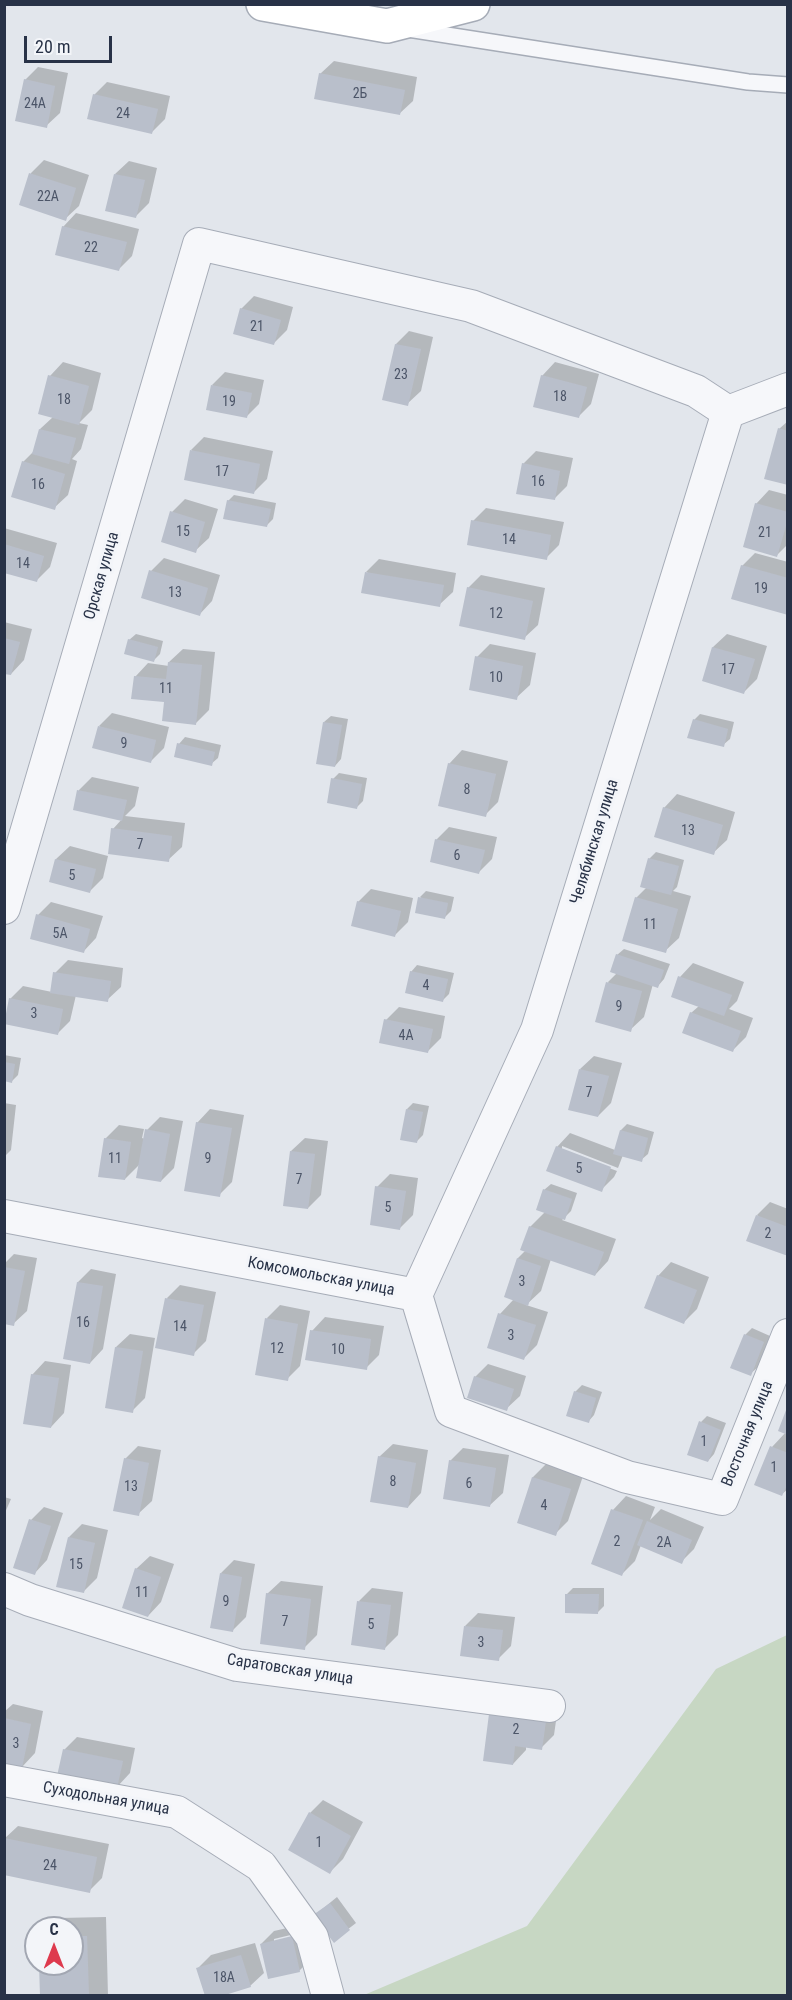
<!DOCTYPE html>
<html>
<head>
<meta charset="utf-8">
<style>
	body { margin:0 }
	#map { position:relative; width:792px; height:2000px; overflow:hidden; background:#e2e6ec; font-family:"Roboto Condensed",sans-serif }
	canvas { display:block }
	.frame { position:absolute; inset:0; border:6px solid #283247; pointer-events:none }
	.north { position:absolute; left:24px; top:1916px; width:60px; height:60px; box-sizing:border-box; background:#f3f5f9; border:2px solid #a2a7b2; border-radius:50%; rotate:0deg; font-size:16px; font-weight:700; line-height:24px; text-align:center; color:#283247 }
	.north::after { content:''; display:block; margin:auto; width:21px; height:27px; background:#de3a4e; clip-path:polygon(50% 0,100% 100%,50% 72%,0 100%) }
	.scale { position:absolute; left:24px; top:36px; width:88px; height:27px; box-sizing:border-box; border:3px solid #283247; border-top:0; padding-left:8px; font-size:18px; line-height:21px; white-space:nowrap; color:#283247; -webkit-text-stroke:4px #f3f5f9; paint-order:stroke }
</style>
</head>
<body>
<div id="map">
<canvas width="792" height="2000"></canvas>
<div class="frame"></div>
<div class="north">С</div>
<div class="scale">20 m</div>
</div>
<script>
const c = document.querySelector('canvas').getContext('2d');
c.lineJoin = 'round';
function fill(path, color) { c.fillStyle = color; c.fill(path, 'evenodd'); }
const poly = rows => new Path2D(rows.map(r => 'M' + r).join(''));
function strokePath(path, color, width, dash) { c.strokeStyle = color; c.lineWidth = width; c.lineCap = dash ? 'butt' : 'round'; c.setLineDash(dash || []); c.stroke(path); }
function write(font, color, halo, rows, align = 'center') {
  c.font = font + ' "Roboto Condensed",sans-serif'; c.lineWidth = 6; c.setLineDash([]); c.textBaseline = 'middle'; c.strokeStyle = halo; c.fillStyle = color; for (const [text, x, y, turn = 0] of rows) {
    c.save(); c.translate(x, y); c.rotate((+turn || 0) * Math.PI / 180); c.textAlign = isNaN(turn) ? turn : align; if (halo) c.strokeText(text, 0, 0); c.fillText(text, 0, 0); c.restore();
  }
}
const green = poly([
	[787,1635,787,1995,364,1995,527,1926,716,1669]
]);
const shadow = poly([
	[334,61,417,77,413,101,399,114,320,74],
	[38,67,68,73,60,113,46,126,25,80],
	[107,82,170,96,165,119,152,132,94,95],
	[44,160,89,175,79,206,65,219,21,204,31,173],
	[129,161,157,168,149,203,136,216,115,174],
	[76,213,139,229,132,256,119,269,63,227],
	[254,296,293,307,287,330,274,343,241,309],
	[409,331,433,337,421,391,407,404,396,344],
	[63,362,101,373,92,410,79,423,88,425,81,449,72,459,77,461,68,495,54,508,23,462,34,451,40,429,53,417,50,376],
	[555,362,599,374,591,404,578,417,542,376],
	[225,372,264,380,259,404,246,417,212,385],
	[788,421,788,484,779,429],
	[204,437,273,451,267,479,254,492,191,450],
	[536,451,573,458,567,486,554,499,523,464],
	[769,490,788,495,788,544,777,555,756,504],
	[234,495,276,503,273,519,266,526,228,501],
	[185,499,218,509,209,538,195,551,172,512],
	[486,508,564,522,559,545,546,558,473,521],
	[4,528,57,543,50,567,37,580,4,571],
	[755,553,788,562,788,614,742,566],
	[164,558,220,575,212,601,199,615,151,571],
	[379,559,456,573,453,592,439,605,366,572],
	[481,575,545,588,538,625,524,638,468,588],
	[4,622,32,629,24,660,11,674,4,672],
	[136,634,163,641,160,654,154,660,129,640],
	[727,634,767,646,757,679,744,692,704,680,713,647],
	[490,644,536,653,530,685,516,698,477,657],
	[183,649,215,652,209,710,196,723,135,677,148,663,169,666,169,662],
	[112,713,169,727,164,748,150,762,99,726],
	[700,714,734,722,730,739,723,745,694,720],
	[331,716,348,719,341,759,335,766,324,722],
	[185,737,221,745,218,758,211,764,179,744],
	[462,750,508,761,498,802,485,815,449,764],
	[339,773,367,778,363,801,357,807,333,779],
	[92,777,139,787,135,806,125,816,185,823,182,847,168,860,113,829,122,819,74,809,79,790],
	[677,794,735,812,727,840,713,853,664,808],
	[449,827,497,837,492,859,479,872,436,840],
	[70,846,108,856,103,878,89,892,51,881,56,859],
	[656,852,684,860,677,887,673,891,691,896,679,938,665,951,636,898,647,887,649,859],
	[371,889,413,898,408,922,395,935,358,902],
	[426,891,454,897,451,911,445,917,420,897],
	[51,902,103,916,96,938,83,952,38,915],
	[624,949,670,964,664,979,658,986,653,984,644,1017,630,1030,608,982,617,973,617,955],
	[68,960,123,968,121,987,107,1000,76,995,70,1021,57,1034,10,999,23,986,52,992,55,973],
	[693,963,744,982,737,1001,729,1009,753,1018,746,1037,733,1050,691,1013,699,1006,680,977],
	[417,965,454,973,449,994,443,1000,411,972],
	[399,1007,445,1016,441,1038,428,1051,386,1020],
	[4,1055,21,1058,18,1075,12,1081,4,1080],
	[594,1056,622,1063,611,1103,598,1116,580,1069],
	[4,1103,16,1105,11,1150,4,1157],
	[413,1103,429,1106,423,1135,417,1141,407,1109],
	[210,1109,244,1115,232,1182,219,1195,197,1123],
	[160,1117,183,1121,174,1168,161,1181,141,1163,125,1179,105,1139,119,1125,144,1129,142,1138,145,1139,147,1130],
	[627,1124,654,1132,648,1154,641,1160,623,1155,618,1168,562,1146,562,1150,617,1171,614,1177,601,1190,557,1147,570,1133,615,1150,621,1130],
	[305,1138,328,1141,321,1195,308,1208,291,1151],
	[390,1174,418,1178,413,1215,400,1228,377,1187],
	[551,1184,577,1193,571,1211,562,1220,616,1239,608,1261,595,1275,551,1259,541,1291,526,1305,548,1312,537,1345,524,1358,500,1314,514,1299,518,1258,526,1250,530,1227,546,1211,544,1190],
	[770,1202,788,1209,788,1255,757,1215],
	[14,1254,37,1258,27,1311,13,1324,4,1322,4,1264],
	[671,1262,709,1277,697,1309,684,1322,658,1276],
	[91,1269,116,1274,103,1349,90,1363,78,1282],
	[180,1285,216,1292,206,1341,193,1354,167,1298],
	[280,1305,310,1311,300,1366,287,1379,267,1318],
	[325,1317,384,1326,379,1355,366,1368,312,1331],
	[752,1328,770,1336,757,1368,750,1374,745,1335],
	[130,1334,155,1338,145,1398,132,1411,116,1347],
	[45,1361,71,1365,64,1413,51,1427,32,1375],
	[488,1364,526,1376,520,1396,506,1409,475,1377],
	[582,1385,602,1392,594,1415,588,1422,575,1392],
	[788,1408,788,1489,782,1494,756,1484,772,1447,786,1432],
	[707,1416,726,1423,714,1454,708,1461,701,1422],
	[393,1444,428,1450,421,1493,408,1507,379,1457],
	[138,1446,161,1450,152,1501,138,1514,125,1459],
	[463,1448,509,1455,503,1493,489,1506,450,1461],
	[546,1464,583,1476,568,1521,555,1534,518,1522,533,1477],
	[626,1496,655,1507,650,1520,661,1509,704,1527,694,1549,681,1562,641,1545,635,1561,622,1574,613,1510],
	[4,1497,11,1499,4,1515],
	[44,1507,63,1513,47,1560,34,1574,31,1520],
	[82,1524,108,1530,97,1578,83,1592,69,1537],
	[150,1556,174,1564,161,1602,148,1616,136,1569],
	[234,1560,255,1564,246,1617,233,1630,221,1573],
	[281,1581,323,1586,317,1635,304,1648,267,1594],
	[372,1588,403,1592,398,1635,385,1648,359,1601],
	[573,1588,604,1588,604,1606,597,1613,567,1594],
	[478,1613,515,1617,511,1646,498,1659,465,1626],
	[559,1700,554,1735,541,1748,526,1746,526,1750,513,1764,484,1760],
	[13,1704,43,1711,35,1753,22,1767,4,1763,4,1712],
	[77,1737,135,1748,130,1773,117,1787,64,1750],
	[323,1800,363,1822,343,1859,330,1872,310,1813],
	[18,1826,109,1844,102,1878,89,1891,4,1839],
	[337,1897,356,1923,334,1940,315,1915],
	[106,1917,108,1996,41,1996,40,1964,72,1964,72,1928,49,1928,59,1918],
	[305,1924,313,1957,299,1971,261,1944,274,1931],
	[299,1933,299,1936,274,1942,274,1939],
	[255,1943,264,1973,250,1986,198,1968,211,1955]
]);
const building = poly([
	[319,73,405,90,400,115,314,99],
	[24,79,55,86,47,128,15,121],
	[93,94,158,109,152,134,87,119],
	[29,173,76,188,66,221,19,205],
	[114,174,145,180,136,218,105,211],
	[62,226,127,242,119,271,55,255],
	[240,308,281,320,274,345,233,334],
	[395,344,421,349,408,406,382,400],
	[48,375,89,386,79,425,38,414],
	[541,375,587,387,579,418,533,407],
	[211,385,252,393,247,418,206,410],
	[778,428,788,431,788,485,764,479],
	[39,429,76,438,69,464,32,454],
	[190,450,260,464,254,494,184,480],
	[22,461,65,474,55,510,11,497],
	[522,463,560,471,555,500,516,494],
	[227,500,271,509,267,527,223,519],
	[755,503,788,512,788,519,777,557,743,547],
	[170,511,205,522,196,553,161,542],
	[471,520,551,535,547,560,467,545],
	[4,544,44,556,37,582,4,573],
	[741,565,788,578,788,615,731,599],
	[149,570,208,588,200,616,141,598],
	[365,572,444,585,440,607,361,593],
	[467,587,533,601,525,640,459,626],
	[4,638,20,642,11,675,4,674],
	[128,639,158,647,154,662,124,654],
	[712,647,755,659,744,694,702,681],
	[475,656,523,666,517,700,469,690],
	[168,662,202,665,196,725,162,721,164,702,131,699,134,676,166,679],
	[693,719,728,729,724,747,687,738],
	[323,722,342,725,335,767,316,764],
	[98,726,156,740,151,763,92,748],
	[177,743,215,752,212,766,174,757],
	[448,763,496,774,486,817,438,806],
	[331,778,362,784,357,809,327,803],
	[77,790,127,800,122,821,73,810],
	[663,807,723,825,714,855,654,837],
	[111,828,172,836,169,862,108,854],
	[435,839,485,850,479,874,430,862],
	[648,858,679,866,671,895,640,887],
	[55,859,96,869,90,893,49,882],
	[418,897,448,903,445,919,415,913],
	[635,897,678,909,666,953,622,941],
	[357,901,401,911,395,937,351,926],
	[36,914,90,929,84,953,30,939],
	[616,954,664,970,658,988,610,972],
	[410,971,448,979,443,1002,405,993],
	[53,972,111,981,108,1002,50,993],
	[678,976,732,995,724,1016,671,997],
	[606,982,642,991,631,1032,595,1022],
	[9,998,63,1009,58,1035,4,1024],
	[690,1012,741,1031,733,1052,682,1033],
	[384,1019,433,1029,428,1053,379,1043],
	[4,1062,15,1064,12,1083,4,1081],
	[579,1069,609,1076,598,1117,568,1110],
	[406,1109,423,1112,417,1143,400,1140],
	[196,1122,232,1128,220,1197,184,1191],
	[145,1129,170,1134,161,1182,136,1178],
	[620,1130,648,1138,642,1162,613,1154],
	[104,1138,131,1142,125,1180,98,1177],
	[556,1146,611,1167,602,1192,546,1171],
	[290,1151,315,1154,308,1209,283,1206],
	[375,1186,406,1191,400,1230,370,1225],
	[543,1189,572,1199,565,1220,536,1210],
	[756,1215,788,1227,788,1256,746,1241],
	[529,1226,604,1252,595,1276,520,1250],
	[517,1258,541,1266,528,1306,504,1297],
	[4,1267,25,1271,14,1326,4,1324],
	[657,1275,697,1290,684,1324,644,1308],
	[77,1282,103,1286,90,1364,63,1359],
	[165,1298,204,1305,194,1356,155,1348],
	[498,1313,536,1325,524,1360,487,1348],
	[265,1318,298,1324,288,1381,255,1375],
	[310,1330,371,1339,367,1370,305,1360],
	[744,1334,764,1342,751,1376,730,1368],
	[115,1347,143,1351,133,1413,105,1408],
	[31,1374,59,1378,51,1428,23,1424],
	[474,1376,514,1389,507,1411,467,1398],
	[574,1391,596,1398,589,1423,566,1416],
	[788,1405,788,1435,778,1431],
	[699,1421,721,1430,708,1462,687,1455],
	[770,1446,788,1453,788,1483,782,1496,754,1485],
	[378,1456,416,1463,408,1508,370,1502],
	[124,1458,149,1463,139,1516,113,1511],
	[449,1460,496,1468,490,1507,443,1499],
	[532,1477,571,1489,556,1536,517,1523],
	[611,1509,643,1520,622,1576,591,1564],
	[29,1519,51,1526,35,1575,13,1568],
	[647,1521,692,1540,682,1564,637,1545],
	[68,1537,95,1543,84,1593,56,1587],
	[135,1568,161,1577,148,1617,122,1608],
	[220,1573,242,1577,233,1632,210,1628],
	[266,1593,311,1599,305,1650,260,1644],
	[565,1594,599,1594,598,1614,565,1613],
	[357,1601,391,1605,385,1650,351,1645],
	[464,1626,503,1630,499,1661,460,1656],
	[490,1706,547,1713,542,1750,515,1746,513,1765,483,1761],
	[4,1718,31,1724,22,1768,4,1765],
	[63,1749,123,1761,117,1788,57,1776],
	[309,1812,351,1836,330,1874,288,1850],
	[4,1838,97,1857,90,1893,4,1875],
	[330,1903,350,1930,334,1943,313,1915],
	[72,1936,87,1936,89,1996,40,1996,39,1964,72,1964],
	[292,1936,300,1972,268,1979,260,1944],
	[241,1955,251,1987,222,1996,205,1996,196,1968]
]);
const lane = poly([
	[408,29,748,82,788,85]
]);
const street = poly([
	[728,412,788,389],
	[4,908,199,244,471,306,696,391,728,412,537,1030,416,1295],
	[4,1216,416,1295,451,1411,627,1477,722,1499,788,1335],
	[4,1589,30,1600,237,1665,549,1706],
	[4,1780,177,1812,261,1866,312,1937,328,1996]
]);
const secondary = poly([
	[263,4,387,26,473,4]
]);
const numberNames = [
	["2Б",360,94],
	["24А",35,104],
	["24",123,114],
	["22А",48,197],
	["22",91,248],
	["21",257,327],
	["23",401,375],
	["18",560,397],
	["18",64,400],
	["19",229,402],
	["17",222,472],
	["16",538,482],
	["16",38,485],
	["15",183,532],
	["21",765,533],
	["14",509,540],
	["14",23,564],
	["19",761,589],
	["13",175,593],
	["12",496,614],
	["17",728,670],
	["10",496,678],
	["11",166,689],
	["9",124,744],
	["8",467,790],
	["13",688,831],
	["7",140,845],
	["6",457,856],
	["5",72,876],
	["11",650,925],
	["5А",60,934],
	["4",426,986],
	["9",619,1007],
	["3",34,1014],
	["4А",406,1036],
	["7",589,1093],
	["11",115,1159],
	["9",208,1159],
	["5",579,1169],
	["7",299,1180],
	["5",388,1208],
	["2",768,1234],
	["3",522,1282],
	["16",83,1323],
	["14",180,1327],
	["3",511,1336],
	["12",277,1349],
	["10",338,1350],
	["1",704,1442],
	["1",774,1468],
	["8",393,1482],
	["6",469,1484],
	["13",131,1487],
	["4",544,1506],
	["2",617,1542],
	["2А",664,1543],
	["15",76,1565],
	["11",142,1593],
	["9",226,1602],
	["7",285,1622],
	["5",371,1625],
	["3",481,1643],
	["2",516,1730],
	["3",16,1744],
	["1",319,1843],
	["24",50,1866],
	["18А",224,1978]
];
const streetNames = [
	["Орская улица",102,576,-74],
	["Челябинская улица",595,842,-73],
	["Комсомольская улица",321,1277,11],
	["Восточная улица",748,1434,-68],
	["Саратовская улица",290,1670,9],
	["Суходольная улица",106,1799,10]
];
fill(green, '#c7d7c3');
fill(shadow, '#0003');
fill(building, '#b9bfcb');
strokePath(lane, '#a6acb7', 18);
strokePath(street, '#a6acb7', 34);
strokePath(secondary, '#a6acb7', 36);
strokePath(lane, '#f6f7fa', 15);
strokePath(street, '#f6f7fa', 32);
strokePath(secondary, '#fff', 33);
write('14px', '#4c5568', null, numberNames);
write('16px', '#283247', '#f3f5f9', streetNames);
</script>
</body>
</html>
